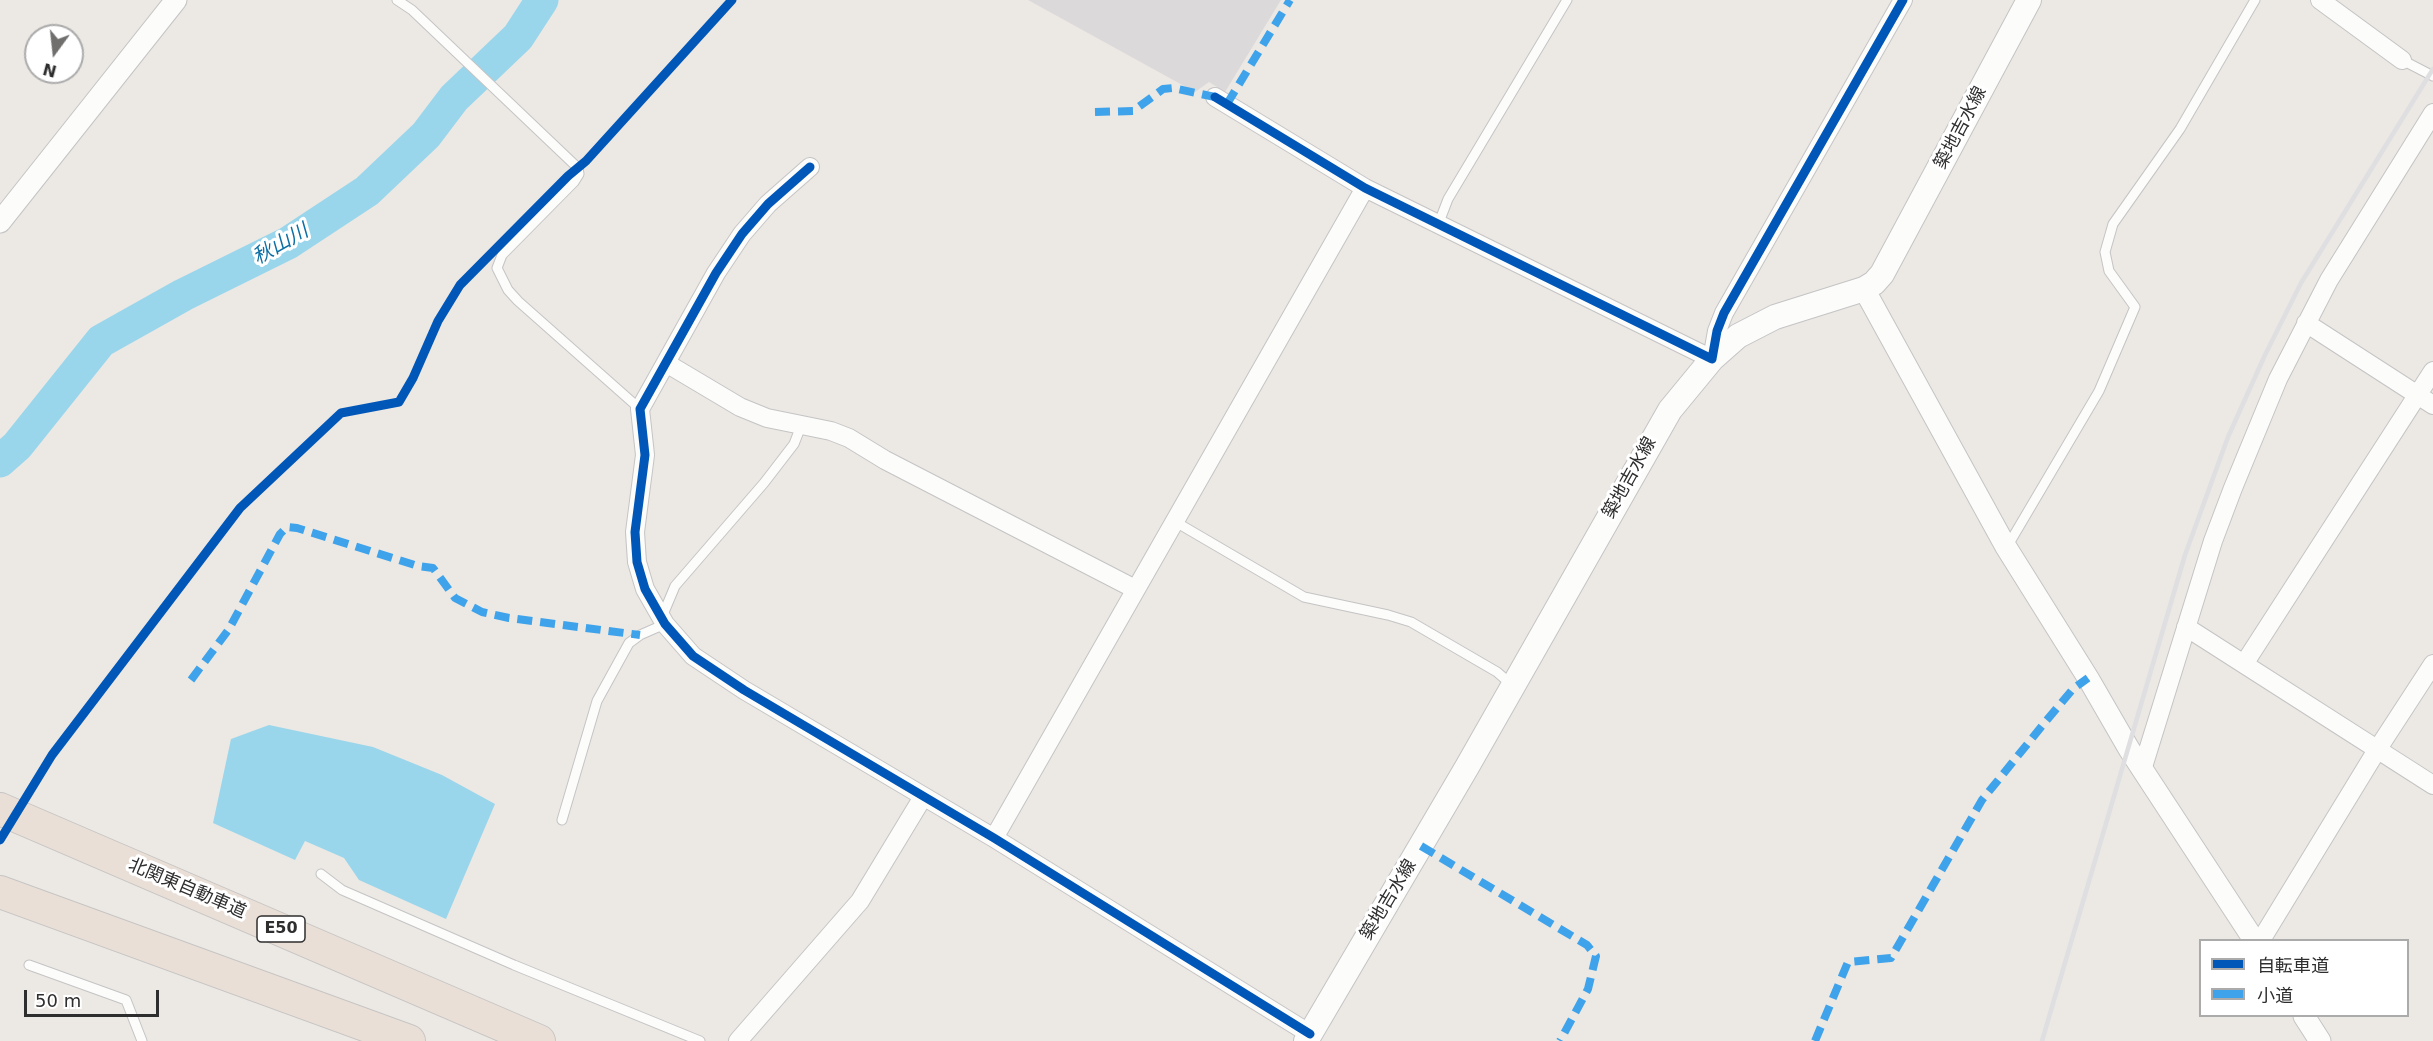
<!DOCTYPE html>
<html>
<head>
<meta charset="utf-8">
<style>
	body { margin:0 }
	#map { position:relative; width:2433px; height:1041px; overflow:hidden; background:#ece8e4; font-family:"DejaVu Sans","Noto Sans JP",sans-serif }
	canvas { display:block }
	.legend { position:absolute; left:2199px; top:939px; width:210px; height:78px; box-sizing:border-box; background:#fff; border:2px solid #ababab; margin:0; padding:8px 10px; list-style:none; font-size:18px; color:#2e2e2e }
	.legend li { display:flex; align-items:center; gap:12px; height:30px }
	.legend b { width:30px; border:2px solid #ababab }
	.north { position:absolute; left:24px; top:24px; width:60px; height:60px; box-sizing:border-box; background:#fff; border:2px solid #ababab; border-radius:50%; rotate:195deg; font-size:16px; font-weight:700; line-height:24px; text-align:center; color:#2e2e2e }
	.north::after { content:''; display:block; margin:auto; width:21px; height:27px; background:#706f6e; clip-path:polygon(50% 0,100% 100%,50% 72%,0 100%) }
	.scale { position:absolute; left:24px; top:990px; width:135px; height:27px; box-sizing:border-box; border:3px solid #2e2e2e; border-top:0; padding-left:8px; font-size:18px; line-height:21px; white-space:nowrap; color:#2e2e2e; -webkit-text-stroke:4px #fff; paint-order:stroke }
</style>
</head>
<body>
<div id="map">
<canvas width="2433" height="1041"></canvas>
<ul class="legend">
<li><b style="height:8px;background:#0057b8"></b>自転車道</li>
<li><b style="height:8px;background:#3ea3eb"></b>小道</li>
</ul>
<div class="north">N</div>
<div class="scale">50 m</div>
</div>
<script>
const c = document.querySelector('canvas').getContext('2d');
c.lineJoin = 'round';
function fill(path, color) { c.fillStyle = color; c.fill(path, 'evenodd'); }
const poly = rows => new Path2D(rows.map(r => 'M' + r).join(''));
function strokePath(path, color, width, dash) { c.strokeStyle = color; c.lineWidth = width; c.lineCap = dash ? 'butt' : 'round'; c.setLineDash(dash || []); c.stroke(path); }
function write(font, color, halo, rows, align = 'center') {
  c.font = font + ' "DejaVu Sans","Noto Sans JP",sans-serif'; c.lineWidth = 6; c.setLineDash([]); c.textBaseline = 'middle'; c.strokeStyle = halo; c.fillStyle = color; for (const [text, x, y, turn = 0] of rows) {
    c.save(); c.translate(x, y); c.rotate((+turn || 0) * Math.PI / 180); c.textAlign = isNaN(turn) ? turn : align; if (halo) c.strokeText(text, 0, 0); c.fillText(text, 0, 0); c.restore();
  }
}
const industrial = poly([
	[1028,0,1281,0,1225,92,1209,82,1195,92]
]);
const water = poly([
	[269,725,373,747,442,775,495,804,446,919,359,880,344,858,305,841,295,860,213,823,231,739]
]);
const river = poly([
	[0,461,17,446,101,341,183,295,288,243,367,191,426,135,454,98,518,37,542,0]
]);
const service = poly([
	[397,0,412,10,578,168,579,174,574,182,502,255,497,268,508,290,518,301,640,409],
	[2402,60,2433,76],
	[1438,225,1448,199,1567,0],
	[1174,521,1304,597,1388,615,1411,622,1497,672,1512,685],
	[2007,547,2099,391,2135,307,2109,271,2105,252,2113,224,2180,129,2255,0],
	[662,617,675,586,764,483,794,444,801,426],
	[562,820,597,701,629,643,640,635,665,624],
	[321,874,342,890,514,965,700,1041],
	[29,965,126,1000,142,1041]
]);
const minor = poly([
	[2320,0,2402,60],
	[1215,97,1365,188,1712,359,1717,331,1724,313,1903,0],
	[810,167,768,204,742,234,716,273,640,409,645,455,635,532,637,562,645,589,665,624,693,656,744,690,994,838,1310,1034],
	[2306,323,2433,405],
	[666,363,740,407,767,418,831,431,849,438,885,460,1135,589],
	[2186,627,2433,785],
	[2244,664,2433,371],
	[2142,770,2213,541,2233,488,2278,379,2329,280,2433,113],
	[994,838,1365,188],
	[2261,940,2377,750,2433,664],
	[738,1041,860,901,923,797]
]);
const tertiary = poly([
	[0,222,176,0],
	[1864,289,2006,547,2088,678,2129,749,2254,940],
	[2304,1016,2320,1041]
]);
const secondary = poly([
	[1306,1041,1467,767,1670,410,1712,359,1738,336,1775,317,1864,289,1874,283,1882,274,2029,0]
]);
const motorway = poly([
	[0,809,539,1041],
	[0,892,409,1041]
]);
const rail = poly([
	[2042,1041,2185,555,2228,437,2265,355,2301,283,2433,69]
]);
const quiet = poly([
	[1227,104,1290,0],
	[1095,112,1133,111,1163,89,1173,88,1215,97],
	[191,680,229,629,280,534,287,527,297,528,418,566,433,568,455,598,482,612,509,618,640,635],
	[1421,846,1587,945,1596,956,1588,989,1560,1041],
	[1815,1041,1848,962,1891,958,1982,800,2046,721,2073,689,2088,678]
]);
const cycleway = poly([
	[1215,97,1365,188,1712,359,1717,331,1724,313,1903,0],
	[810,167,768,204,742,234,716,273,640,409,645,455,635,532,637,562,645,589,665,624,693,656,744,690,994,838,1310,1034],
	[0,840,52,755,240,508,341,413,399,402,413,378,438,321,460,285,568,176,586,161,732,0]
]);
const shields = [
	[281,929,48]
];
const shieldNames = [
	["E50",281,929]
];
const streetNames = [
	["築地吉水線",1961,128,-62],
	["築地吉水線",1630,478,-61],
	["北関東自動車道",187,889,23],
	["築地吉水線",1389,900,-59]
];
const waterNames = [
	["秋山川",281,245,-30]
];
fill(industrial, '#dcd9db');
fill(water, '#99d6ec');
strokePath(river, '#99d6ec', 33);
strokePath(service, '#c5c4c5', 11);
strokePath(minor, '#c5c4c5', 20);
strokePath(tertiary, '#c5c4c5', 23);
strokePath(secondary, '#c5c4c5', 26);
strokePath(motorway, '#c6c5c4', 34);
strokePath(service, '#fcfcfb', 9);
strokePath(minor, '#fcfcfb', 18);
strokePath(tertiary, '#fcfcfb', 21);
strokePath(secondary, '#fcfcfb', 24);
strokePath(motorway, '#eadfd6', 32);
strokePath(rail, '#dfdfe1', 4.5);
strokePath(quiet, '#3ea3eb', 8, [15, 8]);
strokePath(cycleway, '#0057b8', 9);
for (const [x, y, w] of shields) { const box = new Path2D(); box.roundRect(x - w / 2, y - 13, w, 26, 4.5); c.fillStyle = '#fff'; c.fill(box); strokePath(box, '#2e2e2e', 1.5); }
write('bold 16px', '#2e2e2e', null, shieldNames);
write('18px', '#2e2e2e', '#fff', streetNames);
write('italic 20px', '#0d6fa3', '#fff', waterNames);
</script>
</body>
</html>
